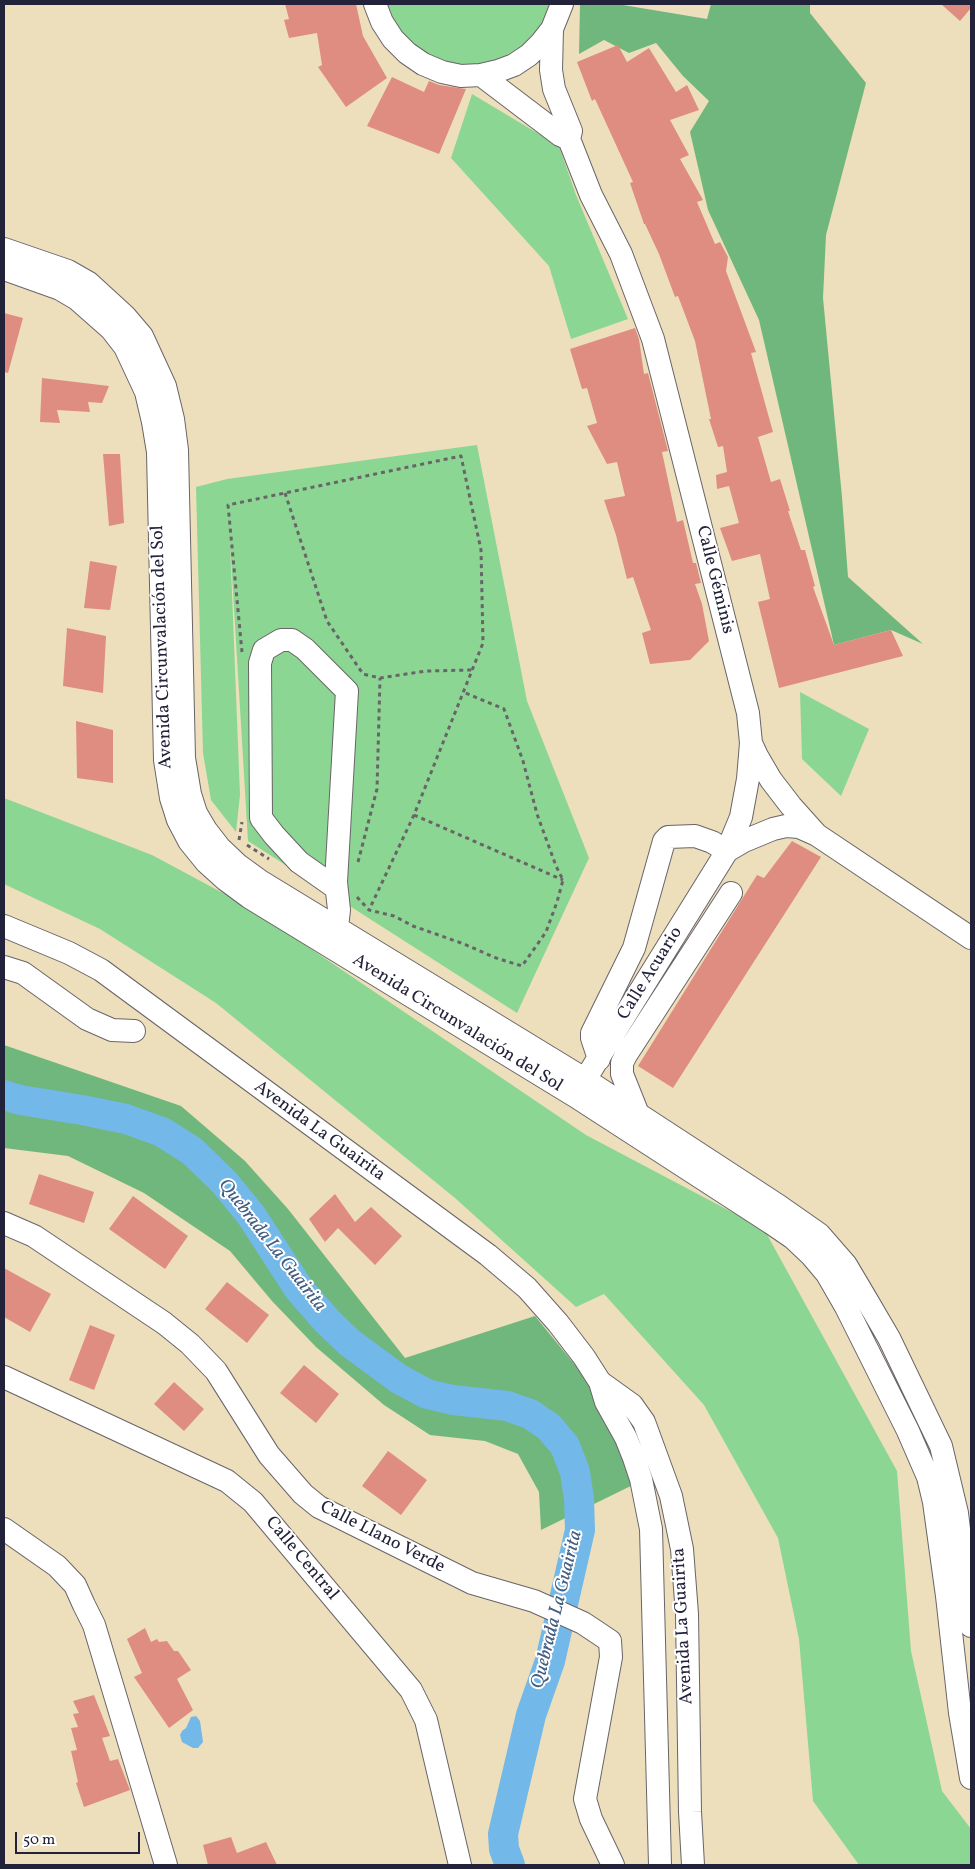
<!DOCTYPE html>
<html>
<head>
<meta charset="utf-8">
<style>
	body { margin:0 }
	#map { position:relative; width:975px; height:1869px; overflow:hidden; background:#eddfbc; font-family:Vollkorn,serif }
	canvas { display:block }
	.frame { position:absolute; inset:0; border:5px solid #22223b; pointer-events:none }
	.scale { position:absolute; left:15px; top:1832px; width:125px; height:22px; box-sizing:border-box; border:2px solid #22223b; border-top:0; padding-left:6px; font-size:15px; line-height:18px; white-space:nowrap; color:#22223b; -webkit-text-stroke:4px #fff; paint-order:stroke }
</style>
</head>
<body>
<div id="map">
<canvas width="975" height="1869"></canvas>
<div class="frame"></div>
<div class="scale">50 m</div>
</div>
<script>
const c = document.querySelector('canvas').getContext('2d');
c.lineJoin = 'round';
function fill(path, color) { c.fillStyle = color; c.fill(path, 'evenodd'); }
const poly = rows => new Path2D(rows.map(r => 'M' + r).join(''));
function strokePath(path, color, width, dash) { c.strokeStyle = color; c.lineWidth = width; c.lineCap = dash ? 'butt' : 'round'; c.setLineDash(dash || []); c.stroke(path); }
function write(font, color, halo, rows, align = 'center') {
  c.font = font + ' Vollkorn,serif'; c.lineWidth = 4; c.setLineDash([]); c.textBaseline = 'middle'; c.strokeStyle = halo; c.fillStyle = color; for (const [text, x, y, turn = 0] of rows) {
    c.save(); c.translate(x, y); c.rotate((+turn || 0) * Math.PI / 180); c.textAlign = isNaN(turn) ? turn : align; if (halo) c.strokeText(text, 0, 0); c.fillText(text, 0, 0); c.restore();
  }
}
const green = poly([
	[381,4,549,4,542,24,523,45,499,60,472,67,443,64,416,51],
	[472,94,559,146,576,195,628,319,571,339,549,266,451,158],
	[477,445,527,701,589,858,517,1013,248,841,230,542,240,795,236,832,211,800,203,753,196,487,227,479],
	[800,692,869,729,841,796,802,759],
	[4,798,152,855,249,907,586,1135,764,1229,897,1471,911,1651,942,1791,971,1829,971,1865,859,1865,813,1801,799,1639,778,1538,704,1405,604,1294,576,1307,455,1198,216,1003,100,929,4,884]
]);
const forest = poly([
	[580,4,617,4,707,19,711,4,810,4,810,13,866,83,826,235,823,298,842,497,848,577,923,644,891,630,834,645,759,320,708,210,690,132,709,101,683,76,656,43,629,53,604,40,579,54],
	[4,1045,181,1106,245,1161,288,1209,405,1358,535,1316,602,1398,643,1480,541,1530,539,1492,518,1454,485,1441,430,1435,384,1405,316,1347,272,1301,230,1251,144,1193,68,1156,4,1148]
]);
const water = poly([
	[196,1716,200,1721,203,1742,198,1748,193,1748,182,1742,180,1735,182,1731,186,1728,191,1717]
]);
const river = poly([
	[4,1095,20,1100,82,1110,126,1119,162,1132,192,1151,224,1182,251,1215,299,1289,327,1321,350,1343,399,1379,427,1394,453,1400,507,1406,530,1414,549,1427,565,1446,575,1472,579,1499,580,1530,550,1661,531,1715,503,1834,504,1849,510,1865]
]);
const building = poly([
	[285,4,356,4,363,36,387,78,346,107,318,67,322,65,317,33,289,38,284,20,289,19],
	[941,4,971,4,971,8,960,21],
	[618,45,627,62,649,48,676,92,687,85,699,110,670,120,689,155,680,159,703,200,697,202,715,244,720,242,728,257,726,271,756,352,751,353,773,432,758,437,771,482,780,479,790,511,788,511,801,550,805,550,815,586,813,587,834,645,891,630,903,656,779,688,758,602,770,599,760,554,732,561,720,528,739,523,729,486,717,489,716,475,727,472,723,446,718,447,709,419,711,419,695,341,678,296,675,297,659,254,645,224,644,224,630,183,633,182,595,99,592,101,577,62],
	[392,77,424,92,429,81,439,85,466,89,439,154,367,126],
	[4,313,23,318,8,373,4,372],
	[635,328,639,339,644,374,648,373,668,451,662,452,677,522,683,520,693,563,696,563,701,583,695,584,702,604,709,641,690,660,650,664,642,633,651,630,633,577,627,579,616,535,604,500,625,496,617,462,607,464,587,426,597,423,587,388,582,389,570,349],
	[42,378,109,386,102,403,88,402,90,412,57,410,60,423,40,422],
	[103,454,120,454,124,523,109,526],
	[90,561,117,566,110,610,84,608],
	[67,628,106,636,103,693,63,686],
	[76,721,113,730,113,783,77,778],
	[792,841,821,857,673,1088,638,1066,757,875,764,878],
	[39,1174,94,1192,84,1223,29,1204],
	[335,1194,355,1222,371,1207,402,1236,375,1265,338,1228,325,1242,309,1219],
	[133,1196,188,1236,165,1269,109,1229],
	[4,1268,51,1294,30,1332,4,1317],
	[227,1282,269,1315,247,1343,205,1309],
	[90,1325,115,1335,94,1390,69,1380],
	[304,1365,339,1394,316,1423,280,1393],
	[174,1382,204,1409,184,1431,154,1404],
	[388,1451,427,1480,401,1515,362,1486],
	[145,1628,151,1642,157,1639,159,1642,167,1641,174,1651,178,1651,191,1670,177,1679,193,1710,169,1728,134,1677,142,1673,127,1639],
	[94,1695,110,1736,102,1738,110,1761,118,1759,130,1790,84,1807,76,1783,78,1782,71,1751,77,1750,71,1728,78,1727,73,1714,79,1713,73,1701],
	[231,1837,237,1853,266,1842,277,1865,208,1865,203,1845]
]);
const path = poly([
	[285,493,327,621,363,674,380,678,426,671,472,670],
	[242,652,228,505,461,456,481,550,483,643,414,815,369,910],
	[414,815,563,880],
	[239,840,242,822],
	[247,845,269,859],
	[358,862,377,789,380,678],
	[357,897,369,910,394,916,413,926,464,944,496,958,522,966,546,932,557,902,563,880,556,866,537,814,523,761,504,709,463,692]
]);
const minor = poly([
	[375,4,382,22,393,39,407,53,423,64,442,72,461,76,481,75,498,71,514,65,529,55,541,43,552,29,562,4],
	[552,29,551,70,554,89,571,131,569,139,591,195,621,254,653,339,748,713,751,743,757,756,771,780,791,806,817,835,971,938],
	[481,75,560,135,569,139],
	[4,249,68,271,89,283,125,316,142,336,165,386,173,419,177,450,184,758,190,794,196,813,206,830,220,848,238,865,260,881,586,1080,779,1206,819,1234,846,1265,865,1297,889,1338,941,1446,957,1513,971,1626],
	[4,269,60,289,77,299,111,329,125,347,146,392,153,422,158,452,165,760,171,798,178,820,189,841,206,862,226,880,249,897,575,1096,771,1223,793,1238,811,1255,827,1274,846,1307,908,1431,928,1477,934,1502,947,1596,960,1713,971,1778],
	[336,888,299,862,274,835,261,818,260,663,264,650,281,640,292,640,305,649,347,691,336,882,339,910,337,927],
	[4,926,69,953,101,970,488,1255,527,1288,558,1323,584,1357,600,1382,606,1402,626,1438,634,1458,641,1479,651,1529,660,1865],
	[4,967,23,973,87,1019,112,1030,134,1031],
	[599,1059,592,1038,592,1033,634,948,664,841,668,837,695,836,712,842,727,851,744,841,773,829,786,826,799,827,817,835],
	[578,1091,727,851,741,817,748,779,751,743],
	[638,1114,622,1074,622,1063,626,1055,731,893],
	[4,1223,34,1236,164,1323,190,1344,216,1371,269,1455,303,1494,319,1507,472,1583,534,1601,583,1623,610,1641,611,1657,585,1799,591,1819,613,1865],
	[4,1377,227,1481,253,1502,411,1690,426,1720,460,1865],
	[600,1382,632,1405,644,1422,671,1496,682,1549,687,1614,690,1812,693,1865],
	[4,1529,57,1566,75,1585,84,1605,94,1625,166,1865]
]);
const streetNames = [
	["Calle Géminis",714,580,76],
	["Avenida Circunvalación del Sol",163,647,-92],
	["Calle Acuario",651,974,-58],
	["Avenida Circunvalación del Sol",457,1024,32],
	["Avenida La Guairita",319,1132,36],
	["Calle Llano Verde",382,1538,27],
	["Calle Central",301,1559,50],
	["Avenida La Guairita",684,1626,-93]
];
const waterNames = [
	["Quebrada La Guairita",271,1246,52],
	["Quebrada La Guairita",558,1610,-76]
];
fill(green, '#8bd693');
fill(forest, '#70b77d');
fill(water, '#72b8e9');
strokePath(river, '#72b8e9', 30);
fill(building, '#df8c81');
strokePath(minor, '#696468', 24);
strokePath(path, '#696468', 3, [4, 4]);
strokePath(minor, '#fff', 22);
write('18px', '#22223b', '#fff', streetNames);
write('italic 19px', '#425e81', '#fff', waterNames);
</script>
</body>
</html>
